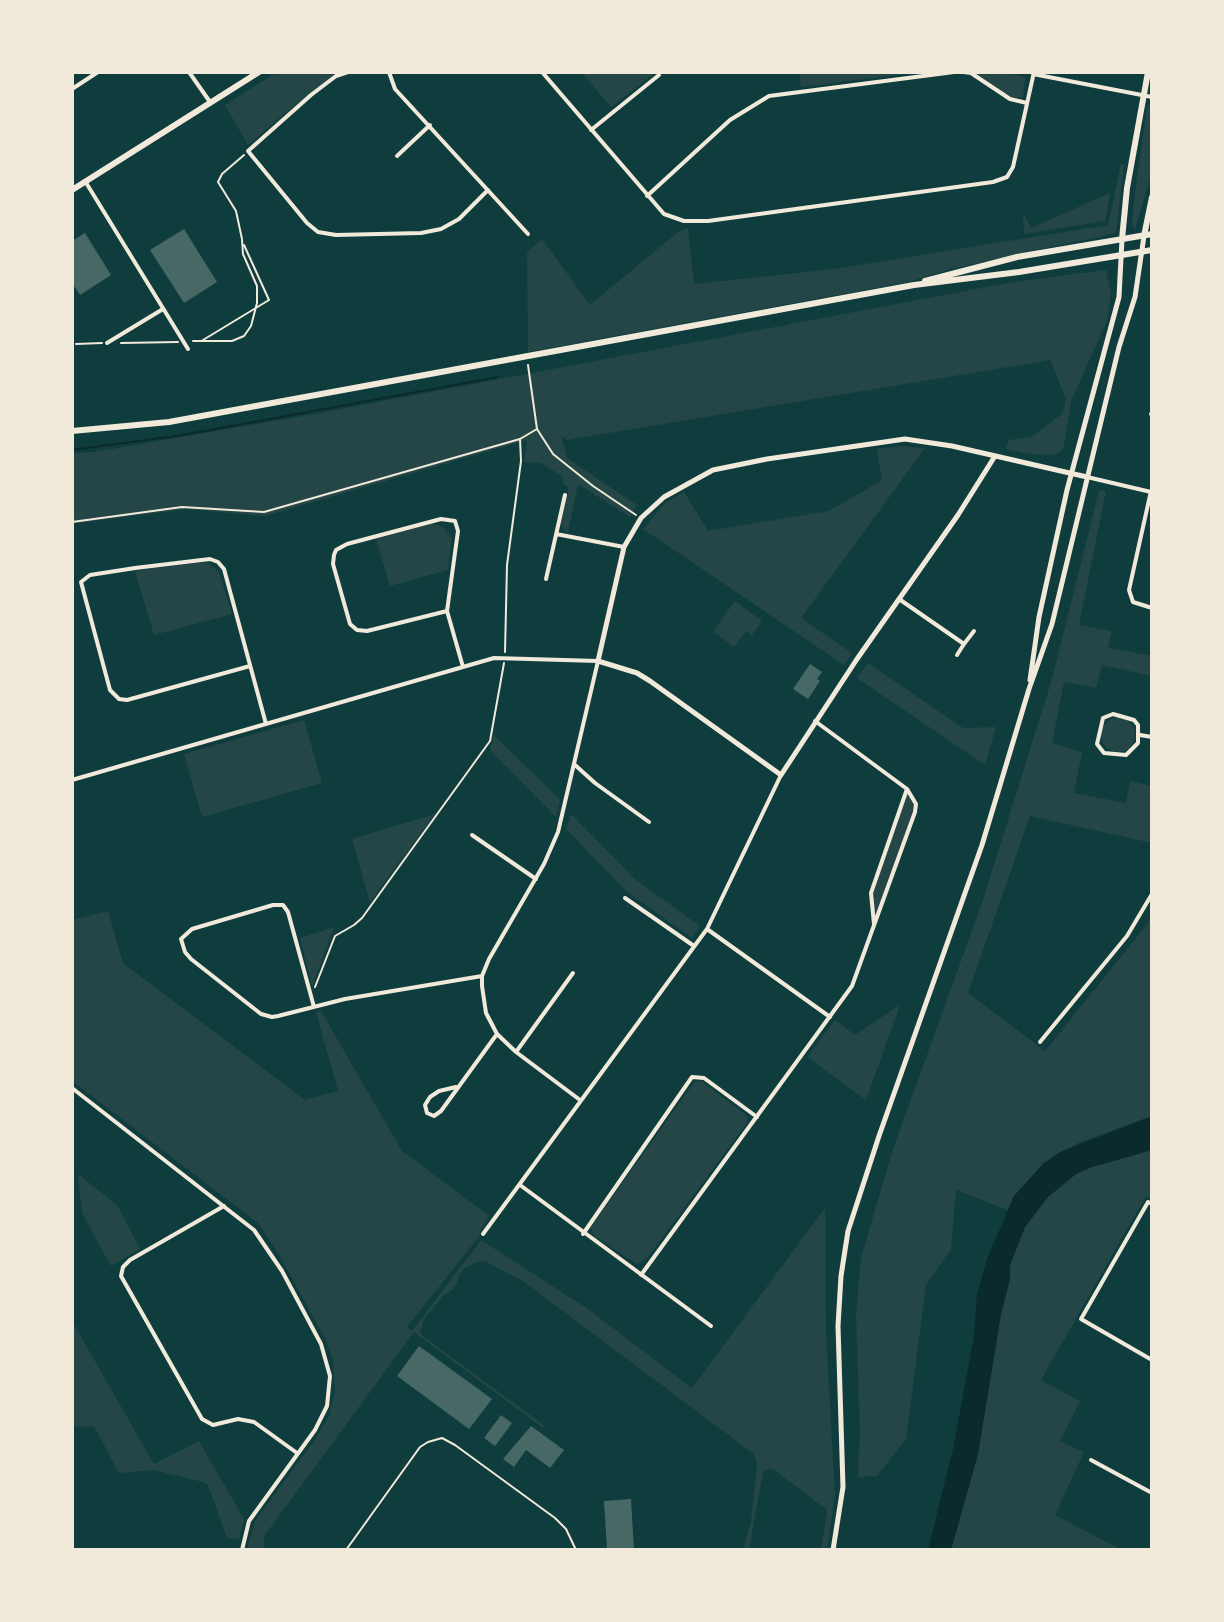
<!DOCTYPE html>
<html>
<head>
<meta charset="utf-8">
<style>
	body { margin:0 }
	#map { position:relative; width:1224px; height:1622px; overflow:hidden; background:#0f3d3e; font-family:Rubik,sans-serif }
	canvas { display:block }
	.frame { position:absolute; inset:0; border:74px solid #f1e9da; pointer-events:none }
</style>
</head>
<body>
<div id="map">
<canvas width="1224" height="1622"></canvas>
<div class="frame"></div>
</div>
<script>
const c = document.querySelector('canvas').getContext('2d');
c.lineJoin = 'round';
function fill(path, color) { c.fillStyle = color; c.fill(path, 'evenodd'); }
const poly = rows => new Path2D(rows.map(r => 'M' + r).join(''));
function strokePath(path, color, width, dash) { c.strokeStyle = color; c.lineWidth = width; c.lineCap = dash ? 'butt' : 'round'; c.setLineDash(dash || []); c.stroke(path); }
const green = poly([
	[277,72,340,72,301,100,248,145,225,105],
	[581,72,656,72,611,107],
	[799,72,920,72,801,87],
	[974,72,1004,72,1025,77,1023,98,1011,97],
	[1152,103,1152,172,1135,230,1132,225,1134,200,1147,106],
	[1121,164,1124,165,1116,233,951,269,908,282,528,352,527,252,542,239,590,305,678,232,688,228,694,284,834,269,1108,225],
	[1110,193,1105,221,1024,234,1023,212,1031,228],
	[1106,270,1111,294,1107,321,1071,401,1063,450,1054,455,1030,454,1006,449,1009,440,1031,437,1063,413,1066,399,1050,360,567,440,561,435,567,458,637,505,630,517,578,484,568,533,562,528,561,523,569,487,563,484,563,477,541,463,524,462,527,440,265,516,186,509,72,524,72,453,95,452,320,413,1013,282],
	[900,446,925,448,801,618,852,653,844,665,643,529,666,502,684,492,708,531,829,511,882,480,877,449],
	[1099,491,1106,491,1079,625,1112,631,1108,648,1152,656,1152,676,1102,665,1096,688,1064,682,1052,743,1082,752,1074,793,1126,803,1130,781,1152,786,1152,843,1030,816,968,993,1045,1051,1148,923,1152,910,1152,1116,1078,1143,1044,1163,1014,1196,1008,1210,956,1190,951,1249,926,1285,906,1439,877,1476,858,1477,860,1431,856,1316,861,1258,893,1149,983,900,1052,679],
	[431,524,442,526,452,538,448,570,390,586,376,539],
	[196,563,208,563,219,572,232,614,154,635,135,571],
	[735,601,762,621,752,635,746,631,734,647,713,631],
	[868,663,963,728,996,727,985,765,857,678],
	'1101 735a17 17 0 1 1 34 0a17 17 0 1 1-34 0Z',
	[304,720,322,783,202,817,184,754],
	[494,735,560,800,556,817,490,750],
	[907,789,916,804,915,812,874,926,871,893],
	[435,814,370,902,352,839],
	[571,814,635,879,700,926,692,938,627,892,566,829],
	[108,911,123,963,305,1100,338,1091,316,1012,321,1011,402,1151,489,1216,480,1231,481,1234,407,1327,412,1331,481,1240,588,1309,692,1388,825,1208,826,1333,835,1496,827,1550,821,1550,827,1510,773,1469,767,1469,763,1472,749,1550,743,1550,751,1521,757,1465,754,1454,523,1281,484,1261,474,1263,462,1270,454,1289,444,1295,424,1319,420,1332,424,1337,545,1426,543,1428,414,1332,265,1535,263,1550,247,1550,255,1521,314,1441,329,1416,335,1392,333,1360,325,1338,278,1253,258,1223,72,1081,72,920],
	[334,927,312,987,300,938],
	[900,1005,866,1100,807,1057,835,1020,855,1035],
	[695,1081,701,1081,745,1114,748,1118,747,1123,648,1257,637,1264,594,1236,591,1227],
	[1152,1150,1152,1199,1146,1196,1041,1380,1080,1401,1060,1441,1084,1452,1055,1515,1122,1550,951,1550,978,1454,1001,1314,1010,1279,1010,1265,1025,1227,1048,1197,1076,1174,1092,1167],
	[78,1174,117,1205,140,1249,111,1266,82,1213],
	[72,1321,154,1464,199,1441,244,1519,239,1539,227,1538,208,1485,203,1482,154,1470,119,1473,94,1426,72,1427]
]);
const water = poly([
	[1152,1116,1152,1150,1092,1167,1076,1174,1048,1197,1025,1227,1010,1265,1010,1279,1001,1314,978,1454,951,1550,928,1550,953,1449,974,1336,977,1294,987,1259,1014,1196,1044,1163,1060,1152]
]);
const stream = poly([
	[72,450,183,435,498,377]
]);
const building = poly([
	[184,229,217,282,184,303,150,250],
	[85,233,111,275,80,295,72,283,72,241],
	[810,664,822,672,817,679,820,681,808,699,793,689],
	[419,1346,492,1399,469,1429,397,1376],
	[501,1415,512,1423,495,1446,484,1438],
	[531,1426,564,1450,550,1468,526,1450,514,1467,503,1459],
	[631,1499,634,1550,607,1550,604,1501]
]);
const path = poly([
	[242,239,236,211,218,182,222,174,244,155],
	[203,340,269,300,244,245],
	[193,341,232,341,244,336,251,326,257,303,257,286,243,254,242,240],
	[121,343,178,342],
	[76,344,102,343],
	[528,365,537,429,553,454,593,486,636,515],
	[72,522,182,507,264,512,520,439,537,429],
	[505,652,507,565,521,461,520,439],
	[315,987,335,936,354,925,362,918,490,741,504,663]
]);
const service = poly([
	[346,1550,420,1447,428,1442,442,1438,455,1445,555,1518,566,1529,576,1550]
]);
const minor = poly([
	[189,72,210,102],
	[348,72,336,76,311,95,248,151,307,223,318,232,336,235,421,233,441,229,459,219,488,190],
	[389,72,395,89,528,234],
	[542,72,664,214,684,221,708,221,993,182,1007,177,1013,167,1034,72],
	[964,72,971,73,1010,99,1027,103],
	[1033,74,1152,97],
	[72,89,98,72],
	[591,130,659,75],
	[397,156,430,125],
	[85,181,188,349],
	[647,196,730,120,769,96,954,72],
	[107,343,163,309],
	[1151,414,1152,414],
	[1087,477,1151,492],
	[1151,491,1129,590,1133,602,1152,608],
	[556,534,624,547],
	[546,579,565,495],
	[899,599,964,644,974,631],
	[447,611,367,631,357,630,350,624,333,564,334,555,336,550,347,544,441,519,455,521,458,531,447,611,463,667],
	[957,655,964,644],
	[250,666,127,700,119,699,110,690,81,582,90,575,135,568,210,559,218,562,224,569,266,724],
	[1113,714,1134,720,1138,725,1138,743,1126,755,1104,753,1097,744,1103,718,1113,714],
	[1140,735,1152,737],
	[575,765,595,783,649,822],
	[72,780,494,658,598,661,558,832,544,864,489,959,482,976,482,986,486,1013,497,1034,516,1052,580,1100],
	[472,835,536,879],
	[625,898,694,946],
	[874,924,871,893,907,789],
	[707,929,830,1017],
	[314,1007,288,912,283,905,273,905,192,929,181,939,185,952,191,959,261,1014,272,1017,278,1016,345,999,482,976],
	[1040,1042,1127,936,1152,894],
	[516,1052,573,973],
	[456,1087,439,1091,430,1097,425,1105,427,1113,434,1116,441,1111,497,1034],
	[72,1088,254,1230,282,1271,321,1344,330,1376,327,1406,315,1430,249,1521,242,1550],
	[520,1185,711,1326],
	[1152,1204,1148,1202,1081,1319,1152,1360],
	[224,1206,130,1260,123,1267,121,1276,202,1419,213,1425,238,1419,254,1422,297,1453],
	[483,1234,707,929,781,775],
	[583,1234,692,1077,704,1078,757,1117],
	[641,1275,852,986,915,812,916,804,907,789,815,721],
	[1091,1460,1152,1493]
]);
const tertiary = poly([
	[995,456,958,515,857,659,781,775,650,681,637,673,598,661,624,547,641,518,664,497,713,470,767,459,905,439,952,446,1087,477],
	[1030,680,1039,617,1067,490,1119,297,1122,239],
	[833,1550,843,1487,838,1326,841,1276,848,1231,879,1136,982,845,1029,689,1052,624,1119,347,1135,297,1144,236]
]);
const secondary = poly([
	[72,190,259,72],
	[1144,236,1152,197],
	[1122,239,1127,188,1148,72]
]);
const primary = poly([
	[925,281,1017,257,1152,234],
	[72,431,169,422,914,285,1019,272,1152,250]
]);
fill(green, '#244646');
fill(water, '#0a2a2b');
strokePath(stream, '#0a2a2b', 2);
fill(building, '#486865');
strokePath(path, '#f1e9da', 2);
strokePath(service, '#f1e9da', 2);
strokePath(minor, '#f1e9da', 4);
strokePath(tertiary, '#f1e9da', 5);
strokePath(secondary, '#f1e9da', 6);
strokePath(primary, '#f1e9da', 6);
</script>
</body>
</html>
